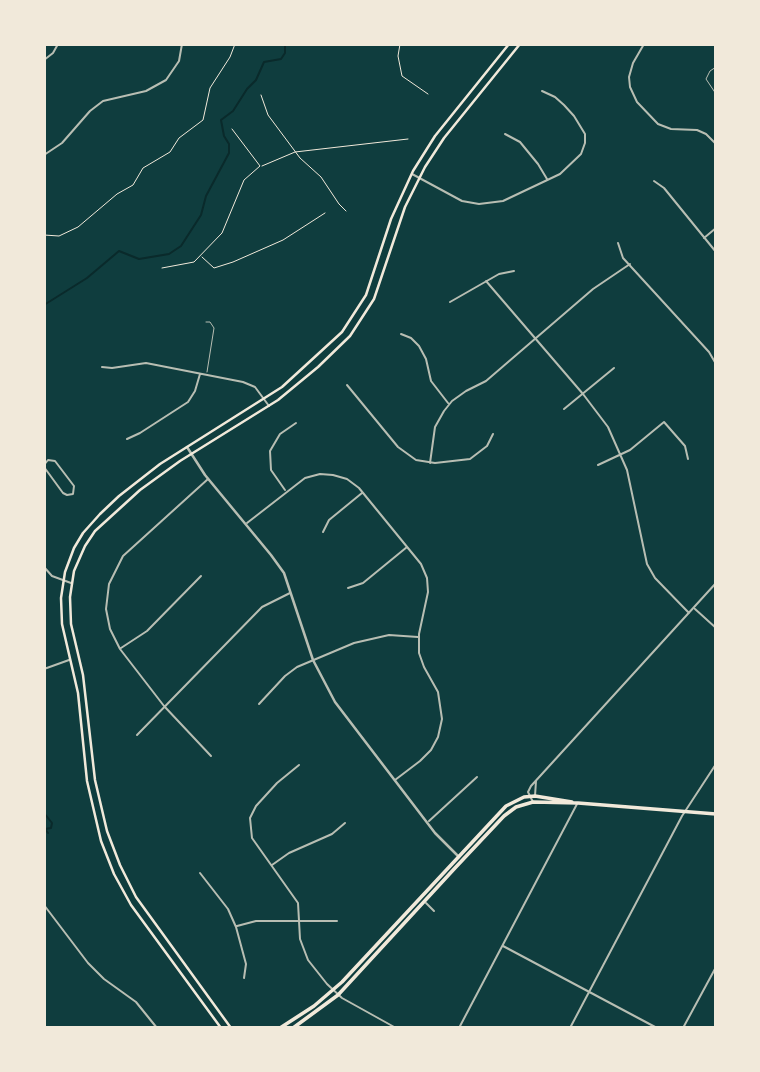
<!DOCTYPE html>
<html>
<head>
<meta charset="utf-8">
<style>
	body { margin:0 }
	#map { position:relative; width:760px; height:1072px; overflow:hidden; background:#0f3d3e; font-family:"Noto Sans",sans-serif }
	canvas { display:block }
	.frame { position:absolute; inset:0; border:46px solid #f1e9da; pointer-events:none }
</style>
</head>
<body>
<div id="map">
<canvas width="760" height="1072"></canvas>
<div class="frame"></div>
</div>
<script>
const c = document.querySelector('canvas').getContext('2d');
c.lineJoin = 'round';
const poly = rows => new Path2D(rows.map(r => 'M' + r).join(''));
function strokePath(path, color, width, dash) { c.strokeStyle = color; c.lineWidth = width; c.lineCap = dash ? 'butt' : 'round'; c.setLineDash(dash || []); c.stroke(path); }
const stream = poly([
	[44,305,87,278,119,251,139,259,169,254,181,246,201,215,206,196,229,153,229,144,224,136,221,120,233,111,247,89,256,80,264,62,281,59,285,53,285,44],
	[44,813,52,823,51,828,45,829,48,833]
]);
const path = poly([
	[400,44,398,56,402,76,428,94],
	[261,95,268,115,300,158,321,177,339,204,346,211],
	[262,166,295,152,408,139],
	[44,235,59,236,78,227,117,194,133,185,143,168,170,152,179,138,203,120,210,88,230,57,235,44],
	[202,257,214,268,233,262,283,240,325,213],
	[162,268,194,262,222,233,244,180,260,166,232,129]
]);
const service = poly([
	[716,67,710,71,706,79,716,94],
	[206,322,210,322,214,328,207,372]
]);
const minor = poly([
	[644,44,633,63,629,77,630,87,637,102,658,124,671,129,697,130,706,134,716,144],
	[44,60,53,53,58,44],
	[505,134,520,142,538,164,547,179],
	[44,155,62,143,90,111,103,101,146,91,166,80,179,61,182,44],
	[412,174,462,201,479,204,503,201,560,174,581,154,585,143,585,134,574,116,564,105,555,97,542,91],
	[654,181,664,188,716,252],
	[704,238,716,228],
	[618,243,623,258,709,352,716,364],
	[486,281,583,394,608,427,627,470,647,564,655,578,689,613],
	[450,302,499,274,514,271],
	[401,334,411,338,419,346,426,359,431,381,448,403],
	[102,367,112,368,146,363,243,382,255,387,269,406],
	[347,385,398,447,416,460,435,463,470,459,487,446,493,434],
	[564,409,614,368],
	[127,439,140,433,188,402,195,391,200,374],
	[430,463,435,427,444,411,452,401,466,391,486,381,593,289,630,264],
	[44,465,48,460,55,461,74,486,73,494,67,495,63,493,44,467],
	[598,465,630,450,664,422,685,446,688,459],
	[208,479,123,556,109,584,106,609,110,629,120,649,164,706,211,756],
	[285,490,271,470,270,451,280,434,296,423],
	[247,523,305,478,320,474,333,475,347,479,359,488,421,564,427,578,428,592,419,634,419,653,424,667,438,692,442,719,438,737,431,750,420,761,395,780],
	[323,532,329,520,362,493],
	[44,567,52,576,71,583],
	[348,588,363,583,407,547],
	[695,609,716,628],
	[121,648,147,631,201,576],
	[44,669,69,660],
	[259,704,285,676,297,667,354,643,389,635,418,637],
	[137,735,262,607,290,593],
	[299,765,277,783,256,806,250,818,252,838,298,903,300,939,308,960,327,984,342,998,396,1028],
	[535,796,536,781],
	[533,802,528,792,531,786,716,583],
	[429,821,477,777],
	[272,865,289,853,332,834,345,823],
	[200,873,228,909,236,927,246,964,244,978],
	[426,903,434,911],
	[44,905,88,963,104,979,136,1002,157,1028],
	[237,926,256,921,337,921],
	[503,946,657,1028],
	[459,1028,577,804],
	[570,1028,682,816,716,764],
	[683,1028,716,967]
]);
const tertiary = poly([
	[187,447,205,475,271,555,284,573,313,660,335,702,435,833,459,857]
]);
const secondary = poly([
	[221,1028,131,905,114,874,101,841,87,781,78,693,62,624,61,598,65,572,74,548,83,533,100,514,119,496,160,464,282,387,342,332,366,295,391,219,413,171,435,136,509,44],
	[231,1028,136,897,120,865,107,831,95,780,83,675,71,624,70,597,74,571,85,546,95,531,140,490,180,461,278,400,318,367,350,336,374,299,405,207,425,167,444,138,520,44]
]);
const primary = poly([
	[280,1028,314,1006,342,982,506,806,524,797,535,796,572,802],
	[293,1028,338,995,455,868,504,816,516,807,533,802,578,803,716,814]
]);
strokePath(stream, '#0a2a2b', 2);
strokePath(path, '#f1e9da', 1);
strokePath(service, '#b8beb3', 1);
strokePath(minor, '#b8beb3', 2);
strokePath(tertiary, '#b8beb3', 2.5);
strokePath(secondary, '#f1e9da', 2.5);
strokePath(primary, '#f1e9da', 3.5);
</script>
</body>
</html>
